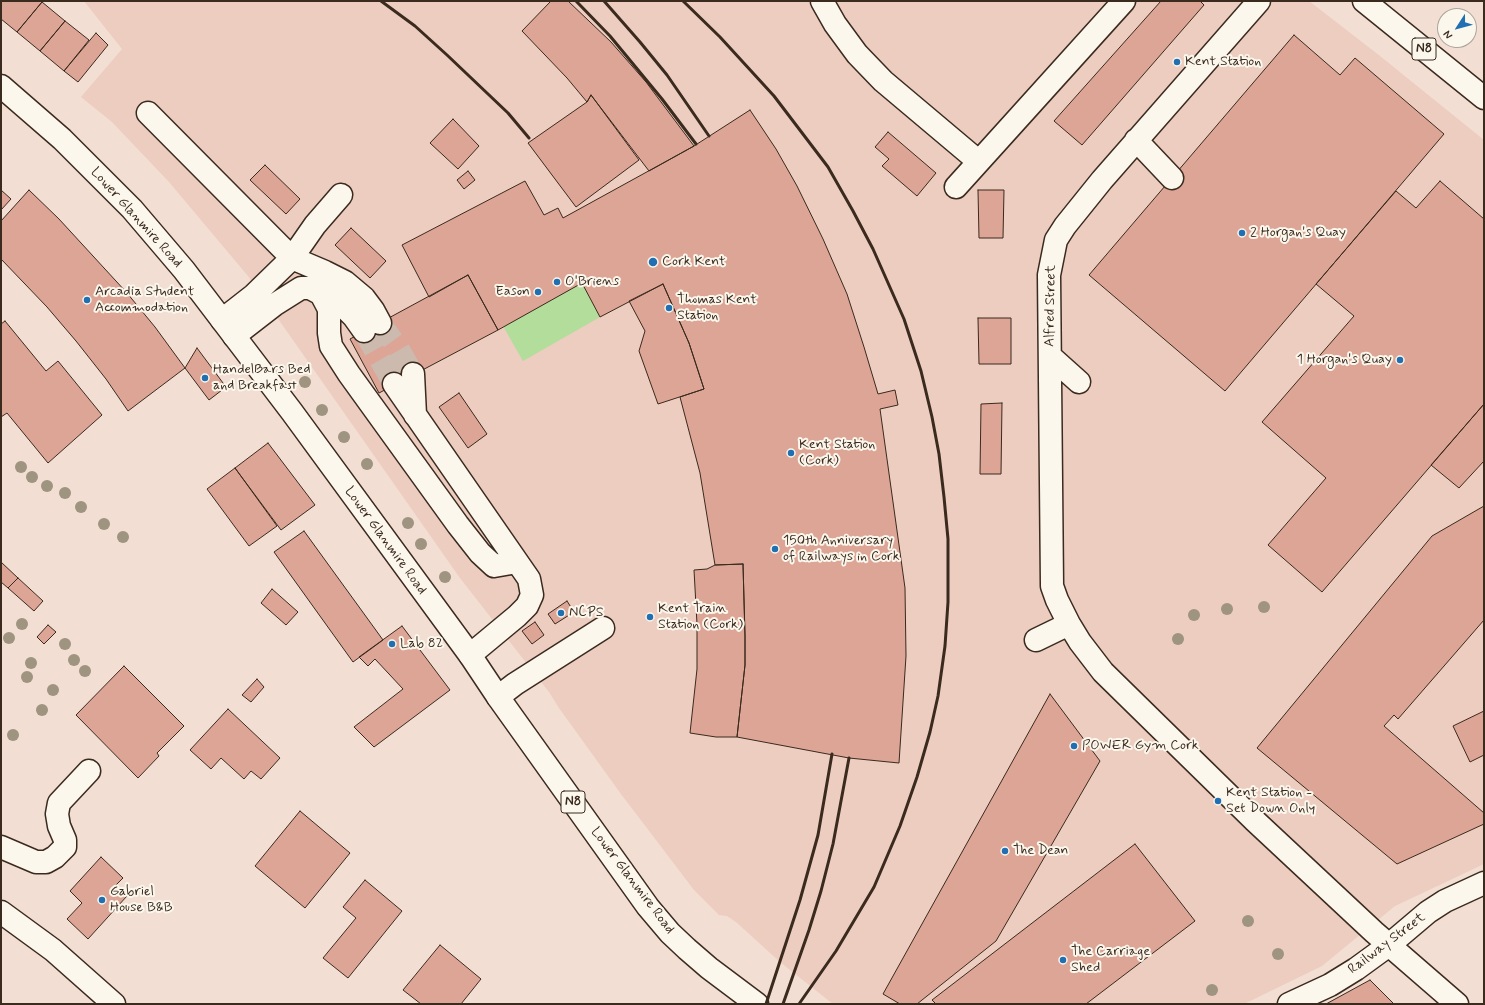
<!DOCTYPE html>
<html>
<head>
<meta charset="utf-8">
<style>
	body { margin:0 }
	#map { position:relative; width:1485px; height:1005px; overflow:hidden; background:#f2ded2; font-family:Mynerve,sans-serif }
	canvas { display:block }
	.frame { position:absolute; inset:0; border:2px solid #3b2a1e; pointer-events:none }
	.north { position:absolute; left:1437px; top:8px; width:40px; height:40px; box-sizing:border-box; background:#fbf7ec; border:1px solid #aea59a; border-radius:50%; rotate:234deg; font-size:11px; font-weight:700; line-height:16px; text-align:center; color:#3b2a1e }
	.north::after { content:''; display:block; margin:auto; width:14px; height:18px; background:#1f6fb2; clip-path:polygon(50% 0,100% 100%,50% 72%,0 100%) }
</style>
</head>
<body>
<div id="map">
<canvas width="1485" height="1005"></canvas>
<div class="frame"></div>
<div class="north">N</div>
</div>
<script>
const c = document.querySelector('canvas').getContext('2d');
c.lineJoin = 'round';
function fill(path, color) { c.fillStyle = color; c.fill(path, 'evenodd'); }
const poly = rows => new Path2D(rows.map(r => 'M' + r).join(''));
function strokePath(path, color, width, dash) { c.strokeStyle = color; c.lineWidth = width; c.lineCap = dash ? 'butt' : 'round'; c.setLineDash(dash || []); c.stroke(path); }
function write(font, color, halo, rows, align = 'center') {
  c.font = font + ' Mynerve,sans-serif'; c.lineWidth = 4; c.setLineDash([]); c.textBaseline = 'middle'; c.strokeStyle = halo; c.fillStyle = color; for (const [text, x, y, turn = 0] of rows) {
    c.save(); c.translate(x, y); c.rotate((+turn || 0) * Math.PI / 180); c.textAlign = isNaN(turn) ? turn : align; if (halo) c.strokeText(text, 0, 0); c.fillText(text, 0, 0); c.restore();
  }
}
const built = poly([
	[84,1,1309,1,1380,56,1484,140,1484,864,1395,906,1322,966,1244,1004,833,1004,780,962,736,922,727,916,719,915,694,890,621,794,559,708,549,692,460,578,248,276,169,182,112,122,81,97,122,49]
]);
const green = poly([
	[582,283,600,317,523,361,503,326]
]);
const building = poly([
	[2,1,41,1,42,2,17,32,1,19,1,3,2,1],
	[551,1,568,1,611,42,646,82,694,146,649,171,591,95,587,102,567,78,522,31,551,1],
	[1161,1,1200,1,1204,5,1082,145,1054,121,1161,1],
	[42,2,65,21,40,51,17,32,42,2],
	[65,21,89,40,64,71,40,51,65,21],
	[96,33,108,45,78,82,64,71,96,33],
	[1294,35,1340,75,1355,58,1444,134,1225,391,1089,275,1294,35],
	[591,95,639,160,576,207,528,143,587,102,591,95],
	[750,110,776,149,797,186,823,239,847,294,864,347,878,394,895,390,898,405,880,409,905,588,906,656,899,763,849,758,737,737,745,665,745,636,743,564,715,565,700,473,680,397,704,389,689,343,663,284,600,317,582,283,498,330,468,275,429,297,402,245,525,181,544,215,558,208,563,218,694,146,750,110],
	[453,119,479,146,458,169,430,143,453,119],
	[888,132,936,173,917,196,882,166,889,159,875,147,888,132],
	[265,165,300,199,286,214,250,180,265,165],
	[468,171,475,180,464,189,457,180,468,171],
	[1440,181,1484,219,1484,404,1322,592,1268,545,1326,478,1262,422,1354,316,1316,284,1396,191,1416,208,1440,181],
	[1,190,11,199,1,210,1,190],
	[29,190,59,219,127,293,155,327,185,368,128,411,106,379,76,341,47,307,1,259,1,221,29,190],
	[978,190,1004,190,1003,238,979,238,978,190],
	[351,228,386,261,370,278,335,245,351,228],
	[468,275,498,330,379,393,350,339,468,275],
	[663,284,689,343,704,389,658,404,639,351,645,331,629,301,663,284],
	[978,318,1011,318,1011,364,979,364,978,318],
	[5,321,46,371,58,361,102,415,48,463,7,413,1,417,1,324,5,321],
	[197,348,226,387,209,400,185,368,197,348],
	[459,393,487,434,468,448,439,407,459,393],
	[1002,403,1001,474,980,474,981,404,1002,403],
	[1484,404,1484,461,1459,488,1431,465,1484,404],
	[268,443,315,505,281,530,235,468,268,443],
	[235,468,277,526,249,546,207,489,235,468],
	[1484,506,1484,620,1398,719,1394,715,1384,726,1484,813,1484,824,1397,864,1257,748,1432,536,1484,506],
	[304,531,383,640,353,662,274,552,304,531],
	[1,562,18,578,8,588,1,582,1,562],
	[743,564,745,636,745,665,737,737,716,737,690,733,697,669,697,624,694,570,707,569,715,565,743,564],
	[18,578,43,601,34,611,8,588,18,578],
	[272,589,298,612,286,625,261,603,272,589],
	[567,601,574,612,555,624,548,614,567,601],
	[535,622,544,635,532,644,522,631,535,622],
	[48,625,56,632,44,644,37,637,48,625],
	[402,626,450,690,374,747,354,727,403,689,375,659,368,666,359,657,402,626],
	[124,666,184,726,157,753,159,756,138,778,76,715,124,666],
	[257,679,264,687,251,702,242,695,257,679],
	[1050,694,1100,761,996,941,917,1004,900,1004,883,994,1050,694],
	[228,709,280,758,261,779,251,771,244,779,221,758,211,769,190,750,228,709],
	[1484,711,1484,755,1470,762,1453,726,1484,711],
	[300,811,350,853,305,908,255,866,300,811],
	[1135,844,1195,921,1086,1004,936,1004,932,1000,1135,844],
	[101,857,123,878,116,885,127,896,88,939,67,919,82,903,70,891,101,857],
	[365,880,402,911,348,978,323,958,356,918,343,907,365,880],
	[440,945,481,979,461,1004,421,1004,403,990,440,945],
	[1370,980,1394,1004,1326,1004,1370,980]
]);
const minorTunnel = poly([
	[380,323,398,348,413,374],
	[364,331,394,384]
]);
const minor = poly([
	[822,1,835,24,857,54,883,81,978,161],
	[1259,1,1102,180,1065,226,1056,240,1049,275,1052,586,1057,600,1069,624,1080,642,1103,672,1254,820,1374,932,1457,1004],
	[148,113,292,258,325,272,345,282,364,298,373,310,380,323],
	[1136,140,1172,178],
	[956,187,1124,1],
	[320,292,329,309,329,333,331,346,349,374,458,525,480,553,494,566,517,562],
	[222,320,254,295,292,258,315,225,341,195],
	[234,336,274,305,301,288,310,288,342,305,354,317,364,331],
	[1050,356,1079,382],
	[413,374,415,415],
	[394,384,529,579,532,595,527,606,517,616,470,655],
	[1036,640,1069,624],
	[498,697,515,684,603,628],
	[1,847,36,862,46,862,55,857,65,847,65,840,59,826,57,814,59,803,89,771],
	[1289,1004,1330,985,1356,969,1389,945,1428,912,1445,901,1484,883]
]);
const major = poly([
	[1,912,53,950,114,1004]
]);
const highway = poly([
	[1364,1,1484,98],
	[1,86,62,139,132,209,184,270,292,412,470,655,498,697,648,907,670,933,687,949,709,968,757,1004]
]);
const rail = poly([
	[381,1,415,26,447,55,508,113,529,138],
	[576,1,610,36,662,99,696,144],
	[604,1,640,42,667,75,709,136],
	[683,1,720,37,774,96,828,167,853,211,873,249,904,319,921,371,932,417,939,454,944,497,948,539,948,602,945,646,938,696,930,732,917,777,900,826,874,887,836,951,799,1004],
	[766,1004,800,900,818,835,832,754],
	[783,1004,809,930,821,891,833,844,849,758]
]);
const trees = [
	[305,382],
	[322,410],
	[344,437],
	[367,464],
	[21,467],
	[32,477],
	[47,486],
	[65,493],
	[81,507],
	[408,523],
	[104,524],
	[123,537],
	[421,544],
	[445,577],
	[1264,607],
	[1227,609],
	[1194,615],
	[22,624],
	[9,638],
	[1178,639],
	[65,644],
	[74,660],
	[31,663],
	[85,671],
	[27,677],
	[53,690],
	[42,710],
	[13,735],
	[1248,921],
	[1278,954],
	[1212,990]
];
const markers = [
	[1177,62,4,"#1f6fb2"],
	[1242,233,4,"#1f6fb2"],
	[653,262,5,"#1f6fb2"],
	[557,282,4,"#1f6fb2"],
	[538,292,4,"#1f6fb2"],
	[87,300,4,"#1f6fb2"],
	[669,308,4,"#1f6fb2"],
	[1400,360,4,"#1f6fb2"],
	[205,378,4,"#1f6fb2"],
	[791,453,4,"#1f6fb2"],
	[775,549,4,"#1f6fb2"],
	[561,613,4,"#1f6fb2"],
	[650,617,4,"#1f6fb2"],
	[392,644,4,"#1f6fb2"],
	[1074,746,4,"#1f6fb2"],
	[1218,801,4,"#1f6fb2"],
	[1005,851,4,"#1f6fb2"],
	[102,900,4,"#1f6fb2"],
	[1063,960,4,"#1f6fb2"]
];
const shields = [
	[1424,49,24],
	[573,802,24]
];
const shieldNames = [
	["N8",1424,49],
	["N8",573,802]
];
const poiNames = [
	["Kent Station",1185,62],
	["2 Horgan's Quay",1250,233],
	["Cork Kent",662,262],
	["O'Briens",565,282],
	["Arcadia Student",95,292],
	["Accommodation",95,308],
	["Eason",530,292,"right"],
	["Thomas Kent",677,300],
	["Station",677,316],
	["1 Horgan's Quay",1392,360,"right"],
	["HandelBars Bed",213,370],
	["and Breakfast",213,386],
	["Kent Station",799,445],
	["(Cork)",799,461],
	["150th Anniversary",783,541],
	["of Railways in Cork",783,557],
	["Kent Train",658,609],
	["Station (Cork)",658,625],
	["NCPS",569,613],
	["Lab 82",400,644],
	["POWER Gym Cork",1082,746],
	["Kent Station -",1226,793],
	["Set Down Only",1226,809],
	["The Dean",1013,851],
	["Gabriel",110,892],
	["House B&B",110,908],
	["The Carriage",1071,952],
	["Shed",1071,968]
];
const streetNames = [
	["Lower Glanmire Road",136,218,48],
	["Alfred Street",1051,306,-89],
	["Lower Glanmire Road",385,541,54],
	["Lower Glanmire Road",632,881,53],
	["Railway Street",1387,944,-37]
];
fill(built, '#eccdc0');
fill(green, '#b2dd9b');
fill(building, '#dda596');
strokePath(building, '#3b2a1e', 1);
strokePath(minorTunnel, '#cdbaae', 22, [22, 11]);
strokePath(minor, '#3b2a1e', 25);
strokePath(major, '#3b2a1e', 25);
strokePath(highway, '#3b2a1e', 25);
strokePath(minor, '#fbf7ec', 22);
strokePath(major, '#fbf7ec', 22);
strokePath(highway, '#fbf7ec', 22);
strokePath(rail, '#3b2a1e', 3);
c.fillStyle = '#9e9480';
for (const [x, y] of trees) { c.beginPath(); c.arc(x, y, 6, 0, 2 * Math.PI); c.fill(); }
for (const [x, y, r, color] of markers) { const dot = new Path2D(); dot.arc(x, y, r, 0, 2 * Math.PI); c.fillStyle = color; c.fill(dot); strokePath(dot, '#fbf7ec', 1.5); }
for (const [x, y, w] of shields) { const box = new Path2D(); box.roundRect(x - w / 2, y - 11, w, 22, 3); c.fillStyle = '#fbf7ec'; c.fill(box); strokePath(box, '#3b2a1e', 1); }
write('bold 13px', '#3b2a1e', null, shieldNames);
write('14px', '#3b2a1e', '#fbf7ec', poiNames, 'left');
write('14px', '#3b2a1e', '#fbf7ec', streetNames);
</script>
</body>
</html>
